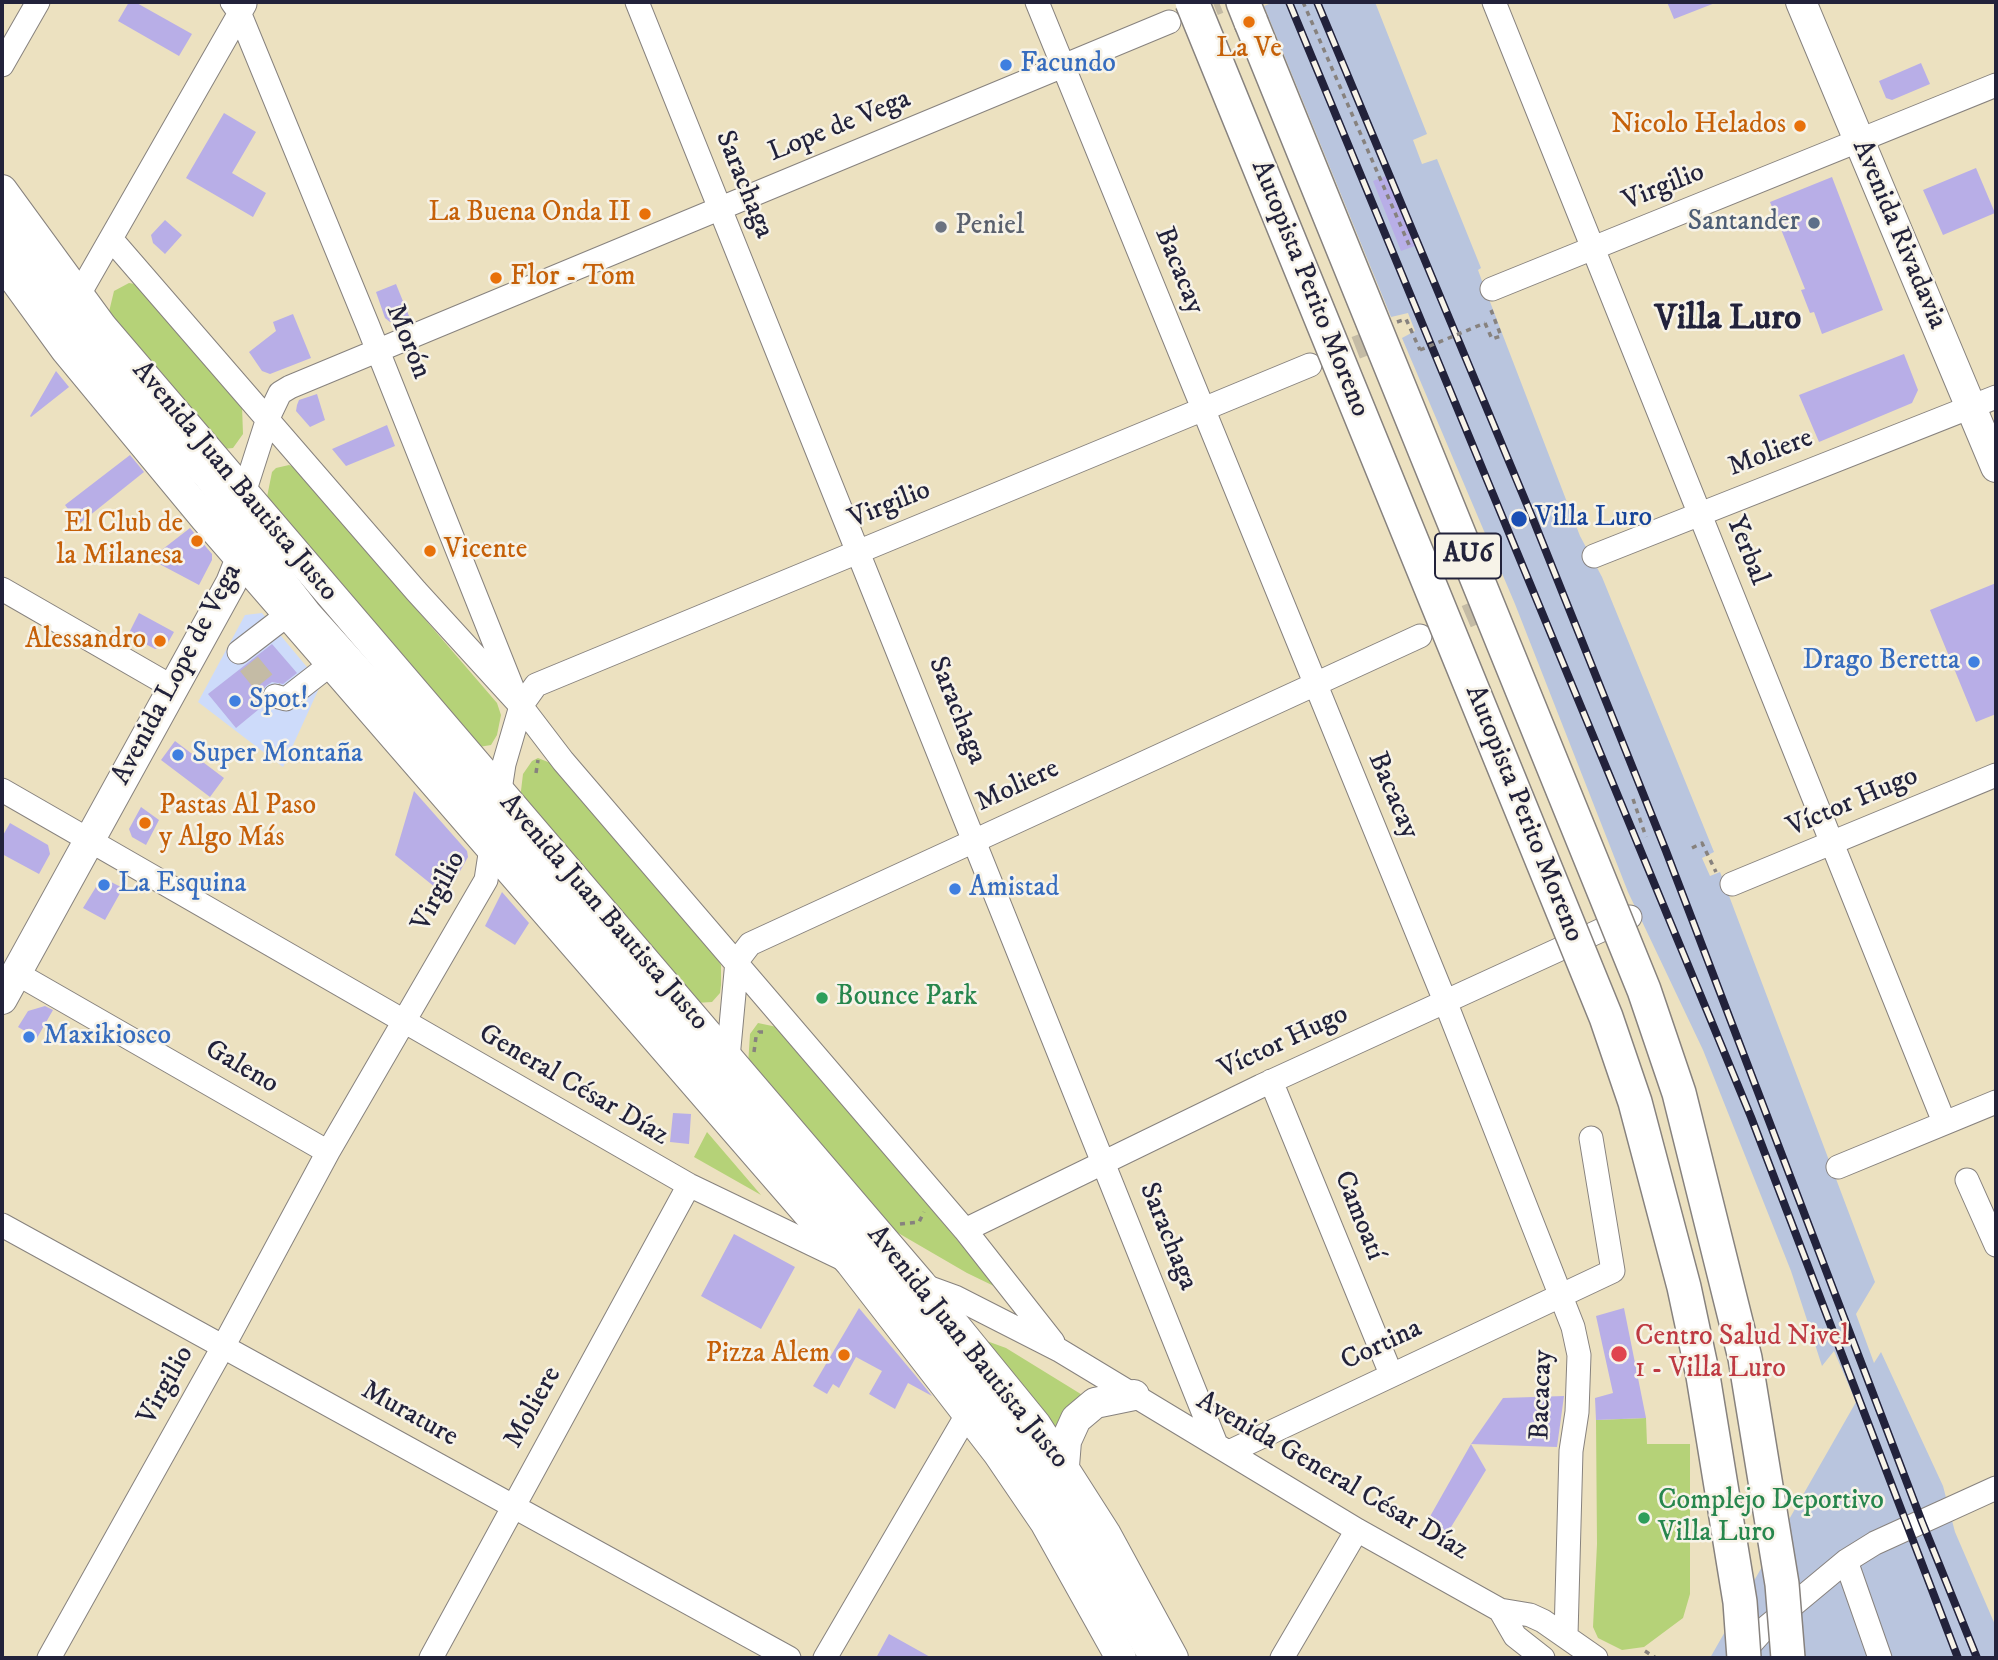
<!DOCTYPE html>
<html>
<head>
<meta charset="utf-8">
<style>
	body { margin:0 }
	#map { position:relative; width:1998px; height:1660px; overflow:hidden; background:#ece1c0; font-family:"IM FELL DW Pica",serif }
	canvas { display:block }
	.frame { position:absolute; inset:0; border:4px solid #22223b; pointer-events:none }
</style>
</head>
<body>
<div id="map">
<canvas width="1998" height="1660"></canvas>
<div class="frame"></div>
</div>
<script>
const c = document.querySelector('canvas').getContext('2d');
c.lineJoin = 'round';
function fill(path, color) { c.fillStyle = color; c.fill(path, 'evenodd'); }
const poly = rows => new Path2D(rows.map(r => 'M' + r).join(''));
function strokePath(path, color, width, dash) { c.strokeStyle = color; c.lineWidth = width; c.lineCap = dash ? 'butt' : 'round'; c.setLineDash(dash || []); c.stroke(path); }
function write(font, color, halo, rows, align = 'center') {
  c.font = font + ' "IM FELL DW Pica",serif'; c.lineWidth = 5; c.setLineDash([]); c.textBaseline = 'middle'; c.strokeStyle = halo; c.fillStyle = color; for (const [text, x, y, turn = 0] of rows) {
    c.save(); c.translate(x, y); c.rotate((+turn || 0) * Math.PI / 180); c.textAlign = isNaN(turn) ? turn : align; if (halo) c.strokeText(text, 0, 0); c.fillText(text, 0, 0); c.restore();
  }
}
const built = poly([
	[262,613,321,684,283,767,198,702,245,615]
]);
const industrial = poly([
	[1274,2,1375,2,1427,134,1413,140,1422,164,1437,159,1481,268,1478,270,1482,281,1580,536,1602,577,1714,852,1702,858,1710,876,1720,872,1875,1282,1856,1314,1874,1363,1881,1352,1943,1486,1955,1532,1996,1627,1996,1658,1710,1658,1856,1402,1834,1351,1822,1366,1791,1271,1703,1050,1628,892,1515,604,1402,338,1415,331,1408,313,1391,317,1264,6]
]);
const green = poly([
	[129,283,135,284,242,406,243,434,233,448,223,449,108,316,114,291],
	[289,465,294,467,497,703,501,715,497,735,491,745,479,747,267,497,272,472,276,468],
	[538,758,553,764,718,960,721,965,721,985,720,993,712,1002,695,1003,520,799,523,774,532,761],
	[758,1023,777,1027,998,1288,967,1273,893,1230,748,1065,750,1034],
	[707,1132,761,1195,694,1157],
	[984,1340,1006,1348,1084,1396,1059,1428,1055,1428],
	[1646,1418,1647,1444,1690,1444,1690,1594,1683,1618,1644,1647,1622,1650,1598,1638,1593,1627,1597,1544,1596,1420]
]);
const building = poly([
	[129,2,135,2,192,34,179,56,118,21],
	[1667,2,1715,2,1715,3,1674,19],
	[1921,63,1930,84,1892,100,1886,98,1879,81],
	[224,113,256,132,232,173,266,193,253,217,186,178],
	[1976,168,1995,213,1943,235,1923,190],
	[1386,176,1415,246,1401,251,1373,181],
	[1832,177,1883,310,1822,334,1814,312,1810,313,1801,290,1805,289,1770,202],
	[165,220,182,235,165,254,153,243,151,235],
	[396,284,409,316,390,322,385,318,376,292],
	[293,314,311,358,270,374,262,371,249,352,276,331,273,322],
	[1904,354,1918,390,1912,403,1819,442,1799,395],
	[56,371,69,387,31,417,30,416],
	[317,394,325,420,310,427,296,411,297,405,299,400],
	[387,425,395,446,346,466,332,449],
	[130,455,144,472,79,524,65,505],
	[190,528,212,554,212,560,199,585,150,559],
	[1996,583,1996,714,1976,722,1930,610],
	[139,613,174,632,166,646,155,649,128,635],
	[272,644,297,673,283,684,272,682,266,686,261,693,264,705,236,728,208,694],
	[175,741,224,778,210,797,161,760],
	[414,791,467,851,468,857,446,896,395,855],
	[141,807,159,820,146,845,132,837,129,829],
	[10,823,48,845,50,854,39,874,2,854,2,837],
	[107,880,123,888,105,920,83,908,99,882],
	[502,892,529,923,515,945,485,926],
	[45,1006,53,1010,37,1038,18,1027,28,1011],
	[673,1113,691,1114,689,1144,670,1142],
	[734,1234,795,1267,761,1329,701,1296],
	[859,1308,915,1375,932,1396,908,1383,895,1409,869,1394,882,1371,856,1357,839,1388,833,1384,827,1394,813,1386],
	[1624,1308,1646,1418,1596,1420,1595,1398,1613,1393,1596,1316],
	[1564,1396,1557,1447,1471,1444,1503,1398],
	[1471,1444,1486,1470,1448,1532,1428,1520],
	[889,1634,932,1658,876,1658]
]);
const minorTunnel = poly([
	[1182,17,1219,2],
	[1324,360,1376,340],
	[1435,630,1477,612],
	[249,664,275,696]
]);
const path = poly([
	[1303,2,1410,247],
	[1397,322,1406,319,1420,350],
	[1485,323,1492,339,1501,336,1491,310],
	[536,773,538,760],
	[1633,799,1646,837],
	[1692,848,1702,843,1716,872],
	[754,1052,756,1037,759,1032,768,1032],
	[900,1224,919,1222,924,1212],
	[1645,1651,1656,1658]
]);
const minor = poly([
	[232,2,239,12,368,326,512,687],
	[637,2,1216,1444],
	[1037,2,1445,1001,1573,1327,1579,1355,1577,1412,1571,1451,1566,1635],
	[1494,2,1944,1122],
	[2,65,38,2],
	[2,227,79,335,205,477,310,613,471,792,964,1369,1050,1484,1151,1658],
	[112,240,416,591,521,706,563,761,965,1230,1053,1342],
	[1492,289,1996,85],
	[78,296,245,4],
	[244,493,268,418,280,393,290,387,1169,22],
	[1594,556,1996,397],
	[2,589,174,688],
	[239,652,278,622,284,609],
	[275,696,286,699,331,664],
	[2,790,689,1185,843,1259],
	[1732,884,1996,775],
	[16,973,328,1152],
	[728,1058,737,961,750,944,1420,636],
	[1271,1081,1391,1374],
	[1838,1167,1996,1102],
	[1967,1180,1996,1245],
	[2,1225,789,1658],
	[965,1230,1261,1086,1630,917],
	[922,1285,955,1297,1059,1350,1357,1530,1500,1610,1530,1615,1543,1621,1596,1658],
	[1229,1452,1613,1271,1591,1138],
	[1846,1561,1880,1658],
	[1500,1610,1515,1636,1543,1658],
	[1739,1657,1763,1630,1846,1561,1875,1543,1996,1488],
	[49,1658,223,1347,328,1152,486,880,504,764,521,706,536,685,1310,365],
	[431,1658,689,1185],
	[825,1658,968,1413],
	[1282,1658,1357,1530]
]);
const major = poly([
	[1801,2,1996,467],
	[2,190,102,327,921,1284,1036,1425,1105,1533,1173,1658],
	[2,262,66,350,205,518,851,1263,998,1453,1045,1522,1121,1658],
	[2,999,231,583,241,558,244,493],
	[1064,1466,1066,1441,1076,1419,1095,1403,1134,1395]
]);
const highway = poly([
	[1243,2,1251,22]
]);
const rail = poly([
	[1289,2,1751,1117,1958,1658],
	[1317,2,1533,519,1666,851,1922,1522,1977,1658]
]);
const pathBridge = poly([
	[1420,350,1485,323]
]);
const highwayBridge = poly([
	[1192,2,1606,1017,1635,1102,1684,1287,1703,1376,1740,1602,1744,1658],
	[1251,22,1644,990,1679,1093,1745,1358,1782,1584,1788,1658]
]);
const markers = [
	[1249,22,7,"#e8710a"],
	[1006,65,7,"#3f7fe0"],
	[1800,126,7,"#e8710a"],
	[645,214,7,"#e8710a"],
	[1814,223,7,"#5c6f8a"],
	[941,227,7,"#6b7280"],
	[496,278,7,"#e8710a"],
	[1519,519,9,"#1a4fb4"],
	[197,541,7,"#e8710a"],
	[430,551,7,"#e8710a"],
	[160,641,7,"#e8710a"],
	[1974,662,7,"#3f7fe0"],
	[235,701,7,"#3f7fe0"],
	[178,755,7,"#3f7fe0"],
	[145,823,7,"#e8710a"],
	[104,885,7,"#3f7fe0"],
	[955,889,7,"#3f7fe0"],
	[822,998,7,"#2e9e5b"],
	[29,1037,7,"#3f7fe0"],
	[1619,1354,9,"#e0444e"],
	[844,1355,7,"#e8710a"],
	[1644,1518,7,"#2e9e5b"]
];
const shields = [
	[1468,556,66]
];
const shieldNames = [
	["AU6",1468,556]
];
const foodNames = [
	["La Ve",1249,50,"center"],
	["Nicolo Helados",1786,126],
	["La Buena Onda II",631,214],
	["Flor - Tom",510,278,"left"],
	["El Club de",183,525],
	["la Milanesa",183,557],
	["Vicente",444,551,"left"],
	["Alessandro",146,641],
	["Pastas Al Paso",159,807,"left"],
	["y Algo Más",159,839,"left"],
	["Pizza Alem",830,1355]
];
const shopNames = [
	["Facundo",1020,65],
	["Drago Beretta",1960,662,"right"],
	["Spot!",249,701],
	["Super Montaña",192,755],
	["La Esquina",118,885],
	["Amistad",969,889],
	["Maxikiosco",43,1037]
];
const streetNames = [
	["Lope de Vega",840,127,-22],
	["Sarachaga",743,185,68],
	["Virgilio",1664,188,-22],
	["Avenida Rivadavia",1898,235,67],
	["Bacacay",1178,271,68],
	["Autopista Perito Moreno",1309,289,68],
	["Morón",407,342,68],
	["Moliere",1771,454,-21],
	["Avenida Juan Bautista Justo",234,482,50],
	["Virgilio",890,506,-22],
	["Yerbal",1746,551,68],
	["Avenida Lope de Vega",178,675,-62],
	["Sarachaga",956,711,68],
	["Moliere",1018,787,-25],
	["Bacacay",1392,796,67],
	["Víctor Hugo",1853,803,-23],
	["Autopista Perito Moreno",1523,814,68],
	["Virgilio",440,892,-63],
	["Avenida Juan Bautista Justo",603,913,49],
	["Víctor Hugo",1284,1043,-25],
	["Galeno",241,1068,30],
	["General César Díaz",573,1086,30],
	["Camoatí",1358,1216,68],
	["Sarachaga",1167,1237,68],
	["Cortina",1382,1346,-25],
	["Avenida Juan Bautista Justo",967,1348,51],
	["Virgilio",167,1386,-61],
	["Bacacay",1543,1395,-88],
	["Moliere",534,1408,-61],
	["Murature",409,1415,29],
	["Avenida General César Díaz",1332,1477,30]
];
const serviceNames = [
	["Santander",1800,223]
];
const worshipNames = [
	["Peniel",955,227]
];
const transitNames = [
	["Villa Luro",1535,519]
];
const leisureNames = [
	["Bounce Park",836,998],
	["Complejo Deportivo",1658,1502],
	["Villa Luro",1658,1534]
];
const healthNames = [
	["Centro Salud Nivel",1635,1338],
	["1 - Villa Luro",1635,1370]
];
const districtNames = [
	["Villa Luro",1728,321]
];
fill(built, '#cddbfa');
fill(industrial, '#b9c5de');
fill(green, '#b5d278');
fill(building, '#b8aee7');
strokePath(minorTunnel, '#c4bba5', 23, [23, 11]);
strokePath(minor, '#87827e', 25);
strokePath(major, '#87827e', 32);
strokePath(highway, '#87827e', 36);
strokePath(path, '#87827e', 3.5, [5, 5]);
strokePath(minor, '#fff', 23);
strokePath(major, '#fff', 30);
strokePath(highway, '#fff', 33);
strokePath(rail, '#22223b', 8);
strokePath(rail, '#f7f3e8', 5, [16]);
strokePath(highwayBridge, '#87827e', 36, []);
strokePath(pathBridge, '#87827e', 3.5, [5, 5]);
strokePath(highwayBridge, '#fff', 33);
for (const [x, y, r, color] of markers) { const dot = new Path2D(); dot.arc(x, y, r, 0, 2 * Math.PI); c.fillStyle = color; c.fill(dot); strokePath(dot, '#f7f3e8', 2.5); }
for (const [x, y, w] of shields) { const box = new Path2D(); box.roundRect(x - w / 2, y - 22.5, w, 45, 5); c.fillStyle = '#f7f3e8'; c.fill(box); strokePath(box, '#22223b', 2); }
write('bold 26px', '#22223b', null, shieldNames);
write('28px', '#c56008', '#f7f3e8', foodNames, 'right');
write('28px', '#366cbe', '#f7f3e8', shopNames, 'left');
write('28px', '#22223b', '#f7f3e8', streetNames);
write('28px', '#4e5e75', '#f7f3e8', serviceNames, 'right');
write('28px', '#5b616d', '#f7f3e8', worshipNames, 'left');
write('28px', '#164399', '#f7f3e8', transitNames, 'left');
write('28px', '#27864d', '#f7f3e8', leisureNames, 'left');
write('28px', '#be3a42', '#f7f3e8', healthNames, 'left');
write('bold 35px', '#22223b', '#f7f3e8', districtNames);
</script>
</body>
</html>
